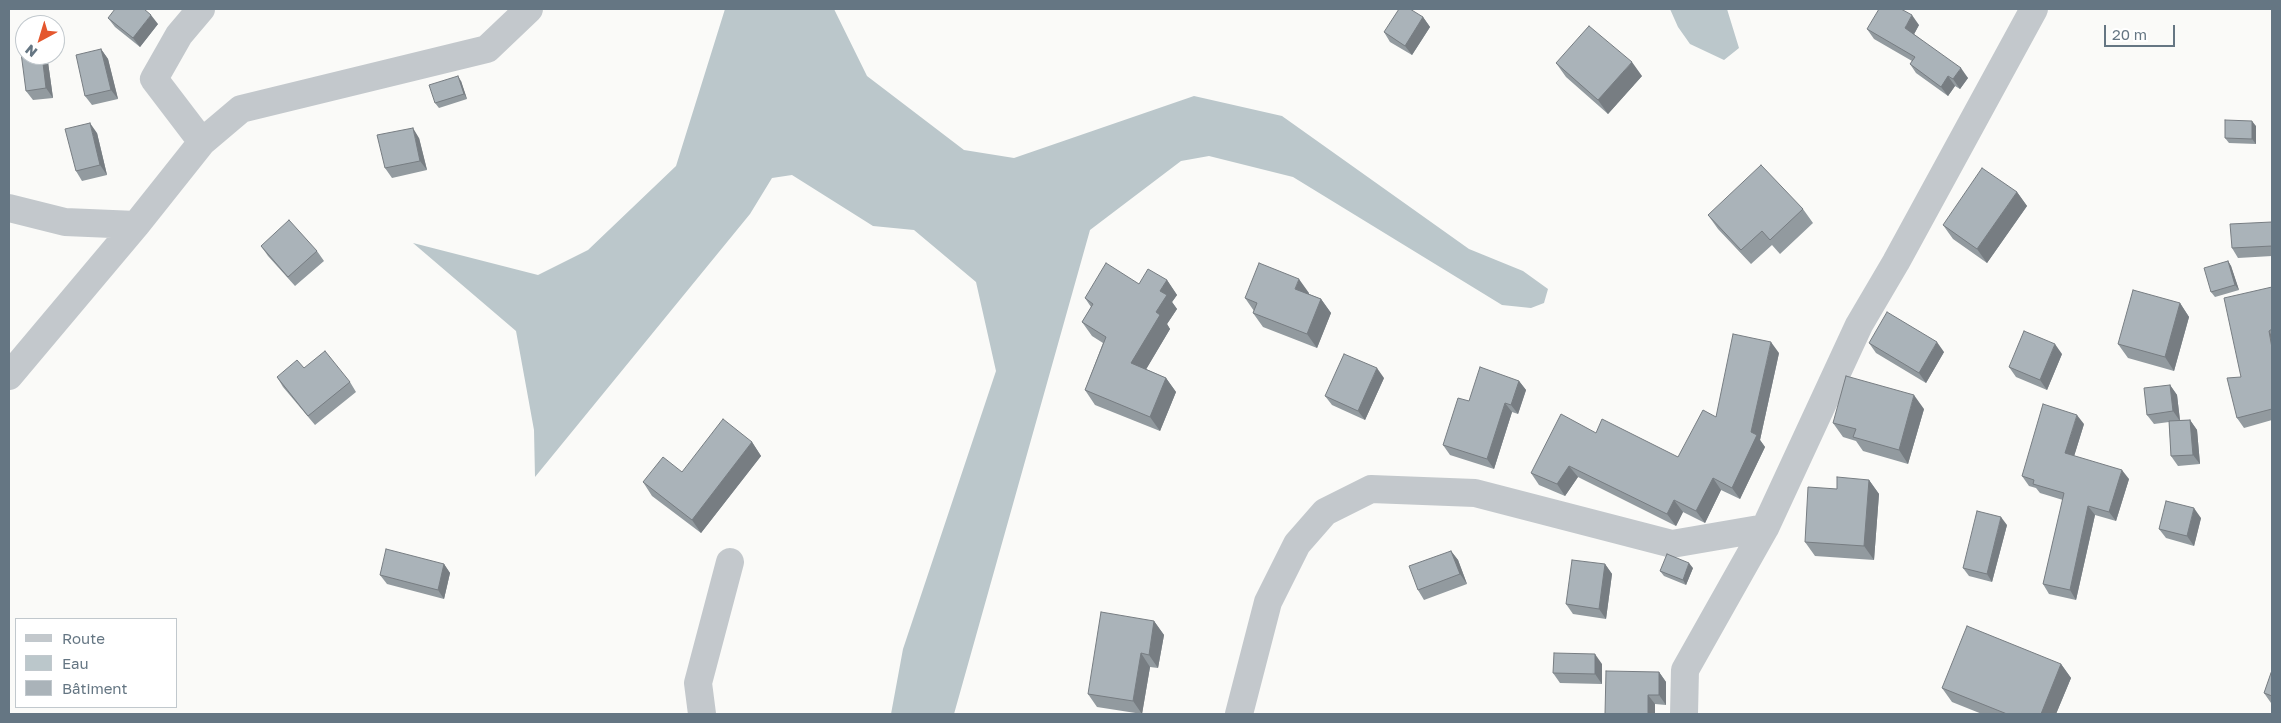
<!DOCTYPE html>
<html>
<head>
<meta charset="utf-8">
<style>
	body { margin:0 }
	#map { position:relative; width:2281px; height:723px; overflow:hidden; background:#fafaf8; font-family:"Golos Text",sans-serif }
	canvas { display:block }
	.frame { position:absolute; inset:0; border:10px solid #657683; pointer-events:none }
	.legend { position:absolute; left:15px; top:618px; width:162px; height:90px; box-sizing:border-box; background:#fff; border:1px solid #c1c8cd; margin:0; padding:6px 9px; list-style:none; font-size:15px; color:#657683 }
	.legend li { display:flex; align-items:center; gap:10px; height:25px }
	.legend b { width:25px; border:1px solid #c1c8cd }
	.north { position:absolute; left:15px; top:15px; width:50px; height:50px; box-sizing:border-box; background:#fff; border:1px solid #c1c8cd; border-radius:50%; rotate:219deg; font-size:14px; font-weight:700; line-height:20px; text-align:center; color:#657683 }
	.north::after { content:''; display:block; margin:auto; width:18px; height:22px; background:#e4572e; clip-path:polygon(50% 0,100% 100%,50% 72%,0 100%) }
	.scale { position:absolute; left:2104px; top:25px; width:71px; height:22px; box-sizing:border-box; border:2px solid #657683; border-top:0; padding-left:6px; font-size:15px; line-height:18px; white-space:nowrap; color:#657683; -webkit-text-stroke:4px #fff; paint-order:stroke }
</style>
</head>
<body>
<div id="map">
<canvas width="2281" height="723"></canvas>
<div class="frame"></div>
<ul class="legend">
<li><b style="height:6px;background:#c3c8cc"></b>Route</li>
<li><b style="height:14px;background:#bbc7cb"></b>Eau</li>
<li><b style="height:14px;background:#aab3b9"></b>Bâtiment</li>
</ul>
<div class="north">N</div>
<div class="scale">20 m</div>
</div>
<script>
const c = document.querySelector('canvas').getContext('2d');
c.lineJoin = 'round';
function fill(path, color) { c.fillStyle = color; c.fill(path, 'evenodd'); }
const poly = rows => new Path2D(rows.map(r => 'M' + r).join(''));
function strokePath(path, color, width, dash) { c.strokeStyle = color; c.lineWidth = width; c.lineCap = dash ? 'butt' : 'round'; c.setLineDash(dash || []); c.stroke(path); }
const water = poly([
	[725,9,834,9,867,76,964,150,1014,158,1194,96,1282,116,1469,249,1523,271,1548,289,1544,303,1531,308,1502,305,1293,177,1209,156,1181,161,1090,230,954,714,891,714,903,649,996,371,976,282,914,230,873,226,792,175,772,178,750,214,535,477,534,430,516,331,413,243,538,275,588,250,676,166],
	[1670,9,1727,9,1739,48,1724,60,1690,44,1678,27]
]);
const minor = poly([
	[201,9,179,35,154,79,202,142],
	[9,208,65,222,136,225],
	[9,376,136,225,202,142,241,109,487,49,529,9],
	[702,714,698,683,730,562],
	[1239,714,1268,602,1297,544,1325,512,1371,489,1475,493,1672,544,1765,528],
	[1684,714,1685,670,1765,528,1859,325,1896,262,2034,9]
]);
const wall = poly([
	[1423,17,1430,27,1412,55,1390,42,1384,32],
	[108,18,158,24,140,47,115,27],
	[1919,25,1914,34,1968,78,1960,89,1955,86,1948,96,1916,73,1910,64,1912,61,1874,39,1867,29],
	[101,49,108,59,118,99,92,105,85,96],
	[25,55,47,55,53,98,33,100,26,91],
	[1556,63,1642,76,1608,114,1566,77],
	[461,81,467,99,439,108,435,103],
	[2256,126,2256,144,2229,143,2225,138],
	[97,133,107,175,82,181,76,171],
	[419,138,427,170,392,178,385,168],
	[2017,192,2027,206,1987,263,1953,239,1943,225],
	[1803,209,1813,223,1780,254,1772,245,1751,264,1718,229,1708,215],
	[2272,222,2272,256,2238,258,2232,248],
	[261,246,317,251,324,261,295,286,268,256],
	[2228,261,2231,266,2239,290,2215,297,2211,292],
	[1167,280,1177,295,1172,302,1177,309,1167,324,1170,329,1146,369,1166,378,1176,392,1160,431,1095,405,1085,390,1103,343,1092,336,1082,322,1091,307,1085,298,1139,284],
	[2272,287,2272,420,2244,428,2237,418,2241,377],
	[1309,293,1309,294,1321,299,1331,313,1317,348,1263,327,1253,313,1254,311,1245,298],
	[2180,303,2189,317,2174,371,2128,358,2118,344],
	[1869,343,1944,352,1926,383,1876,353],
	[1779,353,1760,440,1765,447,1740,499,1721,490,1705,523,1683,512,1676,526,1578,477,1565,496,1539,485,1531,473,1596,433,1678,457,1716,417],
	[2062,354,2047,390,2016,377,2009,367],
	[304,368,350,382,356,392,315,425,283,387,277,377],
	[1384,378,1365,420,1332,405,1325,396],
	[1519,381,1526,390,1518,414,1512,412,1494,469,1450,455,1443,445,1469,401],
	[2170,385,2177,395,2180,420,2190,420,2197,430,2200,464,2178,466,2171,456,2169,422,2154,424,2147,415],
	[1924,409,1908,464,1863,451,1856,441,1843,437,1833,423],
	[2084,424,2074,456,2129,479,2116,521,2095,515,2076,600,2049,594,2043,584,2063,500,2040,493,2036,488,2029,486,2022,476],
	[752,442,761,456,701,533,652,496,643,482,682,472],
	[1869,480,1879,494,1874,560,1815,556,1805,542,1837,489],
	[2201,518,2194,546,2166,538,2159,529],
	[2007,525,1992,582,1969,576,1963,568],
	[1451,551,1458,560,1467,584,1424,600,1418,590],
	[444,564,450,573,444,599,387,584,380,575],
	[1605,564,1612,574,1606,619,1573,614,1566,604],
	[1693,568,1686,585,1664,576,1660,571],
	[1154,621,1164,635,1158,668,1150,667,1142,714,1097,707,1088,694],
	[1602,664,1602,684,1560,683,1553,673],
	[2061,664,2071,678,2056,714,1982,714,1952,702,1942,688],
	[2272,670,2272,703,2271,703,2264,693],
	[1659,672,1666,682,1666,705,1655,704,1655,714,1605,714]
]);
const shadedWall = poly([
	[151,15,158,24,140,47,133,38],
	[1912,15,1919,25,1912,38,1905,28],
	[1423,17,1430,27,1412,55,1405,46],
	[101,49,108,59,118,99,111,90],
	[42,55,47,55,53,98,46,88],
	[1632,62,1642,76,1608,114,1598,100],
	[1961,68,1968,78,1960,89,1953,79],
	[458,76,461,81,467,99,464,94],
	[1948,76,1955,86,1948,96,1941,87],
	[2252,121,2256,126,2256,144,2252,139],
	[90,123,97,133,107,175,100,165],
	[413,128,419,138,427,170,420,161],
	[2017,192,2027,206,1987,263,1977,249],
	[2228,261,2231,266,2239,290,2235,285],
	[1299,279,1309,293,1305,303,1295,289],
	[1167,280,1177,295,1172,302,1177,309,1167,324,1170,329,1141,378,1131,363,1156,312,1160,291],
	[1321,299,1331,313,1317,348,1307,334],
	[2180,303,2189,317,2174,371,2165,357],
	[2269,331,2272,336,2272,348],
	[1771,342,1779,353,1760,440,1765,447,1740,499,1732,488,1751,432],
	[1937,342,1944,352,1926,383,1919,373],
	[2055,344,2062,354,2047,390,2040,380],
	[1377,368,1384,378,1365,420,1358,411],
	[1166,378,1176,392,1160,431,1150,417],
	[1519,381,1526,390,1518,414,1511,405],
	[2170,385,2177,395,2180,421,2173,411],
	[1914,395,1924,409,1908,464,1899,450],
	[1505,403,1512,412,1494,469,1487,459],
	[2077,415,2084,424,2072,463,2065,453],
	[2190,420,2197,430,2200,464,2193,455],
	[752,442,761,456,701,533,692,520],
	[1569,466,1578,477,1565,496,1557,484],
	[2122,470,2129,479,2116,521,2109,512],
	[1713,478,1721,490,1705,523,1696,511],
	[1869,480,1879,494,1874,560,1864,546],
	[1674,500,1683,512,1676,526,1667,514],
	[2088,506,2095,515,2076,600,2070,590],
	[2194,508,2201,518,2194,546,2187,536],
	[2001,517,2007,525,1992,582,1987,574],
	[1451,551,1458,560,1467,584,1460,574],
	[1689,563,1693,568,1686,585,1683,580],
	[444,564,450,573,444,599,438,590],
	[1605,564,1612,574,1606,619,1599,609],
	[1154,621,1164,635,1158,668,1149,655],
	[1141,653,1150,667,1142,714,1133,701],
	[1595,654,1602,664,1602,684,1595,674],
	[2061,664,2071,678,2056,714,2041,714],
	[1659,672,1666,682,1666,705,1659,695],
	[1648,695,1655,704,1655,714,1648,714]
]);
const building = poly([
	[115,9,144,9,151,15,133,38,108,18,115,9],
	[1399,9,1410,9,1423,17,1405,46,1384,32,1399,9],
	[1879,9,1901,9,1912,15,1905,28,1961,68,1953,79,1948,76,1941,87,1910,64,1915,57,1867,29,1879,9],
	[1589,26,1632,62,1598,100,1556,63,1589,26],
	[25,44,25,55,42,55,46,88,26,91,20,45,25,44],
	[101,49,111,90,85,96,76,55,101,49],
	[458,76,464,94,435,103,429,85,458,76],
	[2225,120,2252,121,2252,139,2225,138,2225,120],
	[90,123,100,165,76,171,65,129,90,123],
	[413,128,420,161,385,168,377,135,413,128],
	[1761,165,1803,209,1770,240,1762,231,1741,250,1708,215,1761,165],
	[1982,168,2017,192,1977,249,1943,225,1982,168],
	[289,220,317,251,288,277,261,246,289,220],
	[2272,222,2272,246,2232,248,2230,224,2272,222],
	[2228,261,2235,285,2211,292,2204,268,2228,261],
	[1106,263,1139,284,1148,269,1167,280,1160,291,1167,295,1156,312,1160,315,1131,363,1166,378,1150,417,1085,390,1106,337,1082,322,1093,304,1085,298,1106,263],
	[1259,263,1299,279,1295,289,1321,299,1307,334,1253,313,1257,303,1245,298,1259,263],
	[2272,287,2272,329,2269,331,2272,348,2272,409,2237,418,2227,378,2241,377,2224,298,2272,287],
	[2133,290,2180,303,2165,357,2118,344,2133,290],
	[1887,312,1937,342,1919,373,1869,343,1887,312],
	[2024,331,2055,344,2040,380,2009,367,2024,331],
	[1733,334,1771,342,1751,432,1757,435,1732,488,1713,478,1696,511,1674,500,1667,514,1569,466,1557,484,1531,473,1561,414,1596,433,1602,419,1678,457,1703,410,1716,417,1733,334],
	[325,351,350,382,308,416,277,377,297,360,304,368,325,351],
	[1344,354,1377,368,1358,411,1325,396,1344,354],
	[1480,367,1519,381,1511,405,1505,403,1487,459,1443,445,1458,398,1469,401,1480,367],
	[1846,376,1914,395,1899,450,1853,437,1856,429,1833,423,1846,376],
	[2170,385,2173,411,2147,415,2144,388,2170,385],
	[2043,404,2077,415,2065,453,2122,470,2109,512,2088,506,2070,590,2043,584,2064,493,2033,484,2034,480,2022,476,2043,404],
	[723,419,752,442,692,520,643,482,663,457,682,472,723,419],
	[2190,420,2193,455,2171,456,2169,421,2190,420],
	[1837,477,1869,480,1864,546,1805,542,1808,487,1837,489,1837,477],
	[2166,501,2194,508,2187,536,2159,529,2166,501],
	[1977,511,2001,517,1987,574,1963,568,1977,511],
	[386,549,444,564,438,590,380,575,386,549],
	[1451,551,1460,574,1418,590,1409,566,1451,551],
	[1667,554,1689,563,1683,580,1660,571,1667,554],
	[1572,560,1605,564,1599,609,1566,604,1572,560],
	[1101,612,1154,621,1149,655,1141,653,1133,701,1088,694,1101,612],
	[1967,626,2061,664,2041,714,2007,714,1942,688,1967,626],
	[1554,653,1595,654,1595,674,1553,673,1554,653],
	[2272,670,2272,696,2264,693,2272,670],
	[1606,671,1659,672,1659,695,1648,695,1648,714,1605,714,1606,671]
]);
fill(water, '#bbc7cb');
strokePath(minor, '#c3c8cc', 28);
fill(wall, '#929a9f');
fill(shadedWall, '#777d82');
fill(building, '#aab3b9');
strokePath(building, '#777d82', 1);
</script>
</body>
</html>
